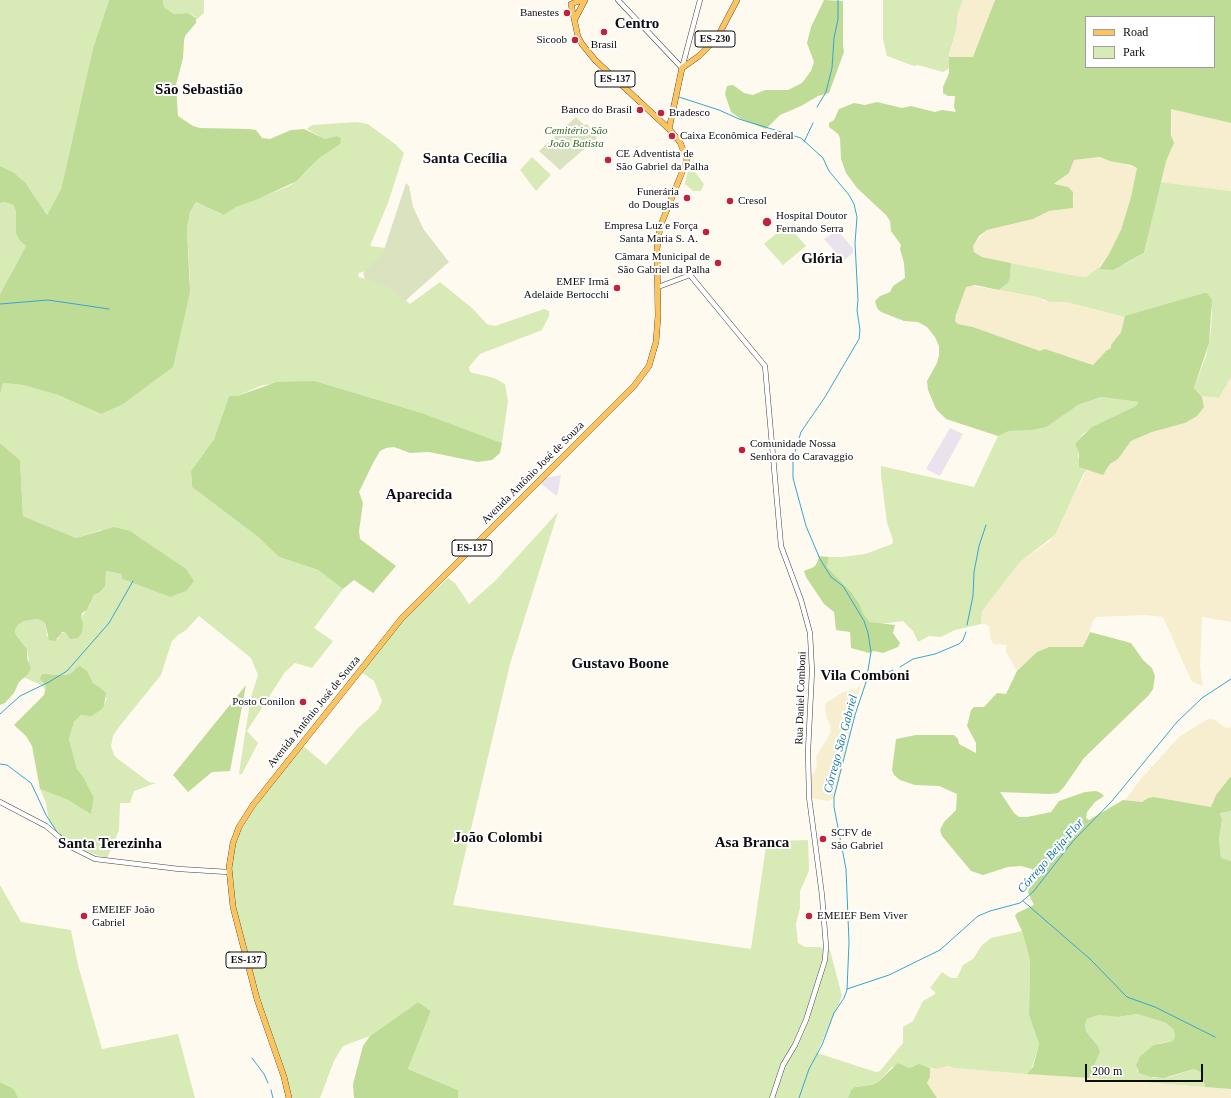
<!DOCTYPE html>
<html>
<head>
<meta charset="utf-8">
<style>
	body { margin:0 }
	#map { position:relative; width:1231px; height:1098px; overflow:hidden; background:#fffaef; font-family:"Times New Roman",serif }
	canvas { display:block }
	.legend { position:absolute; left:1085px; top:16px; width:130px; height:52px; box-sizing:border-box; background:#fff; border:1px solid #9f9f9f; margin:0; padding:5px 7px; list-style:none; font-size:12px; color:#0e0e0e }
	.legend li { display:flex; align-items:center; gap:8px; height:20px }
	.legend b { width:20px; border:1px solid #9f9f9f }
	.scale { position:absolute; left:1085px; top:1064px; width:118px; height:18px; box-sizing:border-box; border:2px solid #0e0e0e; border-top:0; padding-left:5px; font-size:12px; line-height:14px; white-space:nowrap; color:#0e0e0e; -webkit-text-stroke:3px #fff; paint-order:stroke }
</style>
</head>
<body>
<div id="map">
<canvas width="1231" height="1098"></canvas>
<ul class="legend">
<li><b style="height:5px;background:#fcc461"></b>Road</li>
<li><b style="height:11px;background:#d8ebb7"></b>Park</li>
</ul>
<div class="scale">200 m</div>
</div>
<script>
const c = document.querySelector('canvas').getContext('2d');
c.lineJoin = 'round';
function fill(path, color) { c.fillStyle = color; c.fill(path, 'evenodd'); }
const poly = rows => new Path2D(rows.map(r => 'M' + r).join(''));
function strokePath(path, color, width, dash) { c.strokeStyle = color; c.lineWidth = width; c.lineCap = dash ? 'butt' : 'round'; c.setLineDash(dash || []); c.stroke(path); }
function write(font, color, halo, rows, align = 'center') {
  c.font = font + ' "Times New Roman",serif'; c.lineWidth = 4; c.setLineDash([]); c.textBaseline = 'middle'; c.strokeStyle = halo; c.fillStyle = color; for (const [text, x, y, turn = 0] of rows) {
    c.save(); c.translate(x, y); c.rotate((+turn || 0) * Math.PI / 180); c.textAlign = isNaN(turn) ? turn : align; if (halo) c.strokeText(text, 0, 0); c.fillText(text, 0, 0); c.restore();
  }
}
const industrial = poly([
	[837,230,853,248,853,253,843,261,824,239],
	[950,428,963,434,940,476,926,469],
	[561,475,557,496,541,484,545,478]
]);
const farmland = poly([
	[963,0,995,0,973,57,949,57,956,31,958,13],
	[1171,109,1231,123,1231,191,1160,182,1167,155,1172,149],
	[1101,157,1137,168,1131,197,1121,230,1109,254,1099,267,1091,273,1086,277,1080,277,982,257,974,252,973,246,975,242,987,230,1033,219,1049,211,1073,208,1074,197,1054,185,1069,173,1074,160],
	[969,285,1037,297,1044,301,1066,302,1125,317,1121,332,1111,345,1111,348,1106,351,1093,365,1071,357,1040,351,973,327,958,324,955,321,963,290],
	[1231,377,1231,622,1202,617,1200,667,1203,686,1192,682,1163,617,1144,615,1097,617,1094,619,1083,648,1049,647,1037,652,1017,671,1006,652,1006,645,994,644,991,640,989,626,985,624,981,624,982,611,1020,562,1050,541,1087,470,1106,472,1110,464,1118,459,1131,441,1152,432,1185,423,1201,396,1219,398],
	[860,684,859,694,835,798,828,801,810,798,809,776,814,773,817,766,816,757,831,732,830,725,826,716,825,709,826,703,843,692,857,689],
	[1211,719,1215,720,1226,728,1231,727,1231,776,1216,795,1211,807,1154,797,1148,798,1142,802,1125,800,1140,780,1179,737,1206,720],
	[948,1066,954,1068,1231,1089,1231,1098,937,1098,927,1083,930,1077,930,1068,936,1069]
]);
const green = poly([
	[0,0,109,0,93,48,61,189,47,215,25,182,13,172,0,166],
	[163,0,204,0,204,13,196,20,196,17,188,13,174,14,164,7],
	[883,0,963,0,958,13,956,31,949,55,949,68,947,70,943,72,918,65,914,66,887,56,883,39],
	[356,122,368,124,395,144,404,153,388,203,370,246,394,249,374,268,359,273,358,275,359,277,392,287,410,304,440,282,472,308,487,324,495,326,544,309,549,311,549,316,542,330,480,354,469,367,470,372,494,378,505,384,508,401,502,443,422,413,315,381,263,385,237,396,229,396,214,439,191,471,192,487,258,537,279,557,318,570,343,589,314,628,333,641,312,668,295,663,285,672,247,731,258,743,242,774,239,774,244,740,251,697,258,675,251,658,199,616,186,630,178,635,172,641,161,675,119,727,113,736,111,746,114,755,118,759,149,782,156,783,134,791,130,803,120,803,119,830,109,854,107,858,96,855,69,844,49,822,46,803,40,789,68,800,91,813,94,798,84,778,77,769,69,739,74,722,81,715,101,710,107,699,98,686,93,683,89,679,87,671,76,668,72,673,65,675,51,674,42,682,46,686,46,690,41,685,23,677,28,674,29,661,27,649,16,635,15,630,18,625,24,621,38,619,45,623,47,636,58,639,60,633,66,633,81,618,90,605,91,600,94,595,100,592,106,576,105,571,121,574,122,579,170,597,102,530,76,538,23,516,20,460,0,443,0,395,3,383,23,385,58,395,101,414,190,281,187,228,190,212,196,202,224,215,236,207,287,187,297,181,310,168,336,136,325,139,321,137,307,129,312,125],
	[532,157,551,175,536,191,520,170],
	[690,171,695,172,704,184,701,191,693,191,685,184,687,173],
	[1160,182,1231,191,1231,377,1219,398,1201,396,1194,388,1206,356,1211,330,1212,310,1204,293,1125,317,1066,302,1050,302,1037,297,999,290,1008,283,1010,278,1011,263,1081,277,1086,277,1099,267,1099,269,1125,264,1141,255,1144,253,1146,246],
	[5,202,13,205,16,211,16,234,20,241,26,246,0,294,0,203],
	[787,224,806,246,783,265,764,244],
	[1101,397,1140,402,1136,406,1084,433,1077,441,1075,445,1079,452,1078,457,1087,470,1084,473,1055,535,1020,562,982,611,981,624,955,630,941,637,929,636,918,642,913,631,903,621,880,624,870,622,863,613,860,605,852,593,827,567,829,557,842,557,865,554,892,544,893,540,887,523,881,475,881,466,974,487,998,436,1009,431,1034,429,1078,405],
	[558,512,510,664,453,905,751,949,766,846,778,841,808,840,809,871,800,891,800,908,796,924,798,943,805,947,819,947,830,950,842,996,817,1053,876,1072,880,1071,903,1043,903,1027,913,1021,923,1001,935,994,935,992,930,988,942,972,951,978,957,978,963,965,973,959,982,945,991,938,1022,931,1030,960,1029,1015,1039,1044,1031,1071,1027,1074,954,1068,948,1066,936,1069,924,1066,913,1066,909,1068,892,1067,878,1082,872,1085,855,1087,851,1090,848,1098,458,1098,458,1090,408,1069,431,1011,418,1002,370,1036,343,1046,334,1061,320,1098,287,1098,244,945,231,890,230,877,235,843,240,831,261,799,302,745,326,765,358,728,378,710,382,701,374,681,361,672,403,620,448,578,455,583,469,604,495,581],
	[1231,811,1231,861,1221,859,1219,839,1222,820,1220,813],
	[0,885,21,922,71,930,78,965,102,1049,178,1034,195,1098,18,1098,14,1089,0,1082],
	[1137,1014,1166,1023,1173,1029,1175,1035,1173,1041,1160,1043,1142,1054,1137,1062,1137,1071,1154,1078,1170,1077,1194,1069,1202,1073,1205,1087,1089,1078,1100,1052,1096,1043,1086,1031,1085,1025,1087,1019,1099,1015,1118,1017]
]);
const forest = poly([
	[109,0,163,0,164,7,174,14,188,13,196,18,196,23,185,36,184,41,183,58,176,85,178,116,193,126,200,128,249,129,256,130,262,138,270,139,291,130,304,129,325,139,336,136,341,138,340,144,319,158,297,181,258,199,236,207,224,215,196,202,190,212,187,228,190,292,173,367,123,404,101,414,58,395,23,385,3,383,0,395,0,294,26,246,20,241,16,234,16,211,13,205,5,202,0,203,0,166,13,172,25,182,47,215,61,189,93,48],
	[824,0,843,1,843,45,844,52,829,93,818,96,801,106,780,115,766,129,741,119,731,112,725,94,727,86,733,85,744,93,753,95,765,90,788,90,802,83,811,71,814,62,807,43,811,27],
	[995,0,1231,0,1231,123,1171,109,1171,135,1174,143,1166,161,1144,253,1113,270,1099,269,1109,254,1121,230,1131,197,1137,168,1131,165,1110,161,1100,157,1074,160,1069,173,1054,184,1068,187,1073,192,1073,208,1049,211,1033,219,987,230,979,236,973,246,974,252,982,257,1011,263,1010,278,1008,283,999,290,975,285,966,287,956,315,955,321,958,324,973,327,1040,351,1045,349,1093,365,1106,351,1111,348,1111,345,1121,332,1125,316,1204,293,1207,293,1212,300,1209,343,1194,388,1202,397,1204,407,1197,416,1185,423,1152,432,1131,441,1118,459,1110,464,1103,475,1079,467,1079,452,1075,445,1077,441,1092,427,1136,406,1139,402,1101,397,1078,405,1046,427,1032,430,1009,431,998,436,946,419,936,409,928,390,927,381,937,363,939,355,939,346,935,337,927,327,918,322,904,321,881,312,877,308,875,301,880,296,890,292,893,286,905,278,904,263,900,249,901,245,891,231,890,221,886,215,857,188,846,173,841,159,840,138,838,134,829,127,829,123,834,120,839,109,854,103,865,105,877,102,902,108,911,106,935,112,942,110,956,112,954,107,955,96,948,96,943,93,943,87,949,73,949,57,973,57],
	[1086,17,1214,17,1214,67,1086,67],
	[315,381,422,413,502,443,500,453,492,460,478,462,429,452,410,453,394,447,386,448,380,451,373,463,359,492,363,503,359,531,360,539,396,566,373,593,354,580,343,589,318,570,279,557,258,537,192,487,191,471,214,439,229,396,237,396,277,382],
	[0,443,20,460,23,516,76,538,114,527,130,531,186,569,194,581,186,591,170,597,122,579,121,574,106,571,105,586,100,592,94,595,87,610,82,613,81,618,83,623,82,632,78,638,70,639,66,633,62,632,55,641,49,640,45,623,38,619,24,621,18,625,15,630,16,635,27,649,27,658,31,668,28,674,19,682,14,693,5,703,0,705],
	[818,556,829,557,827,567,852,593,860,605,863,613,870,622,895,625,893,633,900,643,898,647,883,653,874,651,869,653,851,648,850,632,836,630,834,612,824,604,806,577,804,571,814,567,817,563,819,557],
	[1090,632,1131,643,1143,660,1152,668,1155,676,1153,689,1149,695,1084,758,1064,787,1058,793,1049,794,1000,792,1014,813,1019,817,1027,817,1051,812,1059,801,1085,792,1096,791,1101,793,1104,796,1095,802,1087,812,1086,818,1089,820,1123,800,1142,802,1148,798,1154,797,1211,807,1216,795,1231,776,1231,811,1220,813,1222,820,1219,839,1221,858,1231,861,1231,1089,1205,1087,1202,1073,1194,1069,1164,1078,1151,1077,1139,1073,1136,1065,1140,1056,1154,1045,1173,1041,1175,1035,1173,1029,1166,1023,1137,1014,1118,1017,1099,1015,1087,1019,1085,1025,1086,1031,1098,1046,1100,1052,1089,1078,1027,1074,1033,1067,1039,1044,1029,1015,1030,960,1022,931,1015,916,1017,913,1034,905,1028,892,1034,874,1032,869,1021,866,1008,867,983,875,971,871,942,836,940,830,944,822,956,810,957,794,939,786,915,785,900,780,894,775,892,770,896,739,916,735,954,735,958,739,959,744,976,753,976,743,967,726,971,710,974,707,984,707,997,693,1006,694,1017,671,1037,652,1049,647,1083,647],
	[80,666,87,671,93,683,98,686,106,693,104,706,101,710,91,716,81,715,74,722,69,739,77,769,84,778,94,798,91,814,68,800,40,789,32,746,26,736,14,725,44,695,46,686,40,679,42,674,65,675,72,673,76,668],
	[246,685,230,771,212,772,188,792,173,775],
	[418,1002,431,1011,408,1069,458,1090,458,1098,354,1098,353,1084,363,1046,370,1036],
	[898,1063,909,1068,919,1064,930,1068,930,1077,927,1083,937,1098,848,1098,851,1090,855,1087,872,1085,878,1082],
	[0,1082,14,1089,18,1098,0,1098]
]);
const cemetery = poly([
	[576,117,584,125,587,124,597,138,560,170,539,151],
	[406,183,409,186,413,207,424,230,449,262,405,301,388,287,365,279,363,273,383,253]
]);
const stream = poly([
	[679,97,719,110,739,119,801,138,823,158,829,171,849,195,854,204,857,217,855,243,858,300,857,310,860,330,859,339,825,397,801,432,793,458,793,478,806,526,820,559,831,577,843,586,864,621,868,633,871,652,866,682,855,715,834,797,834,807,846,869,849,942,847,990,844,998,834,1013,822,1045,809,1069,799,1098],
	[817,107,826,92,832,68,834,38,838,19,838,0],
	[804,142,813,123],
	[0,304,48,300,109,309],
	[967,625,973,596,974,572,979,546,986,525],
	[900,667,913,659,935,654,959,644,963,640,966,632],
	[866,682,893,670],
	[0,714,20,696,49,682,67,671,109,623,133,581],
	[0,764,7,765,31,783,46,815,57,832,71,844],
	[1023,901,1090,959,1127,997,1155,1007,1215,1037],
	[847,989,889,975,940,950,978,916,990,911,1020,903,1033,892,1073,841,1112,801,1177,722,1202,698,1231,679],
	[252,1058,264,1074,268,1083],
	[271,1090,273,1098]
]);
const tertiary = poly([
	[618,0,682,68],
	[682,68,700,0],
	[658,287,690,275,765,366,781,546,801,600,810,633,812,671,808,751,809,797,822,895,826,946,825,960,806,1020,795,1045,783,1065,772,1098],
	[0,802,46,826,71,847,95,859,179,869,228,872]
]);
const primary = poly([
	[575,19,585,0],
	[669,129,682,68,699,56,717,38,737,0],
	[289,1098,284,1077,257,999,233,907,229,868,233,843,239,827,253,805,402,618,634,386,649,366,656,342,658,316,657,249,660,227,687,160,680,142,669,129,595,60,582,44,578,37,571,4,582,0]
]);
const markers = [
	[567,13,4,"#c2213c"],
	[604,32,4,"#c2213c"],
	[575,40,4,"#c2213c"],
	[640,110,4,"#c2213c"],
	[661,113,4,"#c2213c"],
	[672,136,4,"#c2213c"],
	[608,160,4,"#c2213c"],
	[687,198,4,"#c2213c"],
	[730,201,4,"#c2213c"],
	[767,222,5,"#c2213c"],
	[706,232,4,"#c2213c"],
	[718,263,4,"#c2213c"],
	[617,288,4,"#c2213c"],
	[742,450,4,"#c2213c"],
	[303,702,4,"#c2213c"],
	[823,839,4,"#c2213c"],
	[84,916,4,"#c2213c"],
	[809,916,4,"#c2213c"]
];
const shields = [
	[715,39,40],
	[615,79,40],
	[472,548,40],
	[246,960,40]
];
const shieldNames = [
	["ES-230",715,39],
	["ES-137",615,79],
	["ES-137",472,548],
	["ES-137",246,960]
];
const poiNames = [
	["Banestes",559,13,"right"],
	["Sicoob",567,40,"right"],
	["Brasil",604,45,"center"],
	["Banco do Brasil",632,110,"right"],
	["Bradesco",669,113],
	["Caixa Econômica Federal",680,136],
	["CE Adventista de",616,154],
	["São Gabriel da Palha",616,167],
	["Funerária",679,192,"right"],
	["do Douglas",679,205,"right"],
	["Cresol",738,201],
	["Hospital Doutor",776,216],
	["Fernando Serra",776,229],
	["Empresa Luz e Força",698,226,"right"],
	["Santa Maria S. A.",698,239,"right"],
	["Câmara Municipal de",710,257,"right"],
	["São Gabriel da Palha",710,270,"right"],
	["EMEF Irmã",609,282,"right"],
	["Adelaide Bertocchi",609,295,"right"],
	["Comunidade Nossa",750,444],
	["Senhora do Caravaggio",750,457],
	["Posto Conilon",295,702,"right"],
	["SCFV de",831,833],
	["São Gabriel",831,846],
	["EMEIEF João",92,910],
	["Gabriel",92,923],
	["EMEIEF Bem Viver",817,916]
];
const parkNames = [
	["Cemitério São",576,131],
	["João Batista",576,144]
];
const streetNames = [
	["Avenida Antônio José de Souza",533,473,-45],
	["Rua Daniel Comboni",801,698,-88],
	["Avenida Antônio José de Souza",314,712,-51]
];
const waterNames = [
	["Córrego São Gabriel",841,744,-75],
	["Córrego Beija-Flor",1051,856,-49]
];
const districtNames = [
	["Centro",637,24],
	["São Sebastião",199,90],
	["Santa Cecília",465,159],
	["Glória",822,259],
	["Aparecida",419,495],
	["Gustavo Boone",620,664],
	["Vila Comboni",865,676],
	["João Colombi",498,838],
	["Asa Branca",752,843],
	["Santa Terezinha",110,844]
];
fill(industrial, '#eae2ed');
fill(farmland, '#f6eece');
fill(green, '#d8ebb7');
fill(forest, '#bedc96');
fill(cemetery, '#dae2bf');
strokePath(stream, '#36a6d1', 1);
strokePath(tertiary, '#414141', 5.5);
strokePath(primary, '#1f1f1f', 6);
strokePath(tertiary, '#fff', 4.5);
strokePath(primary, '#fcc461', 5.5);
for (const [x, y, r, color] of markers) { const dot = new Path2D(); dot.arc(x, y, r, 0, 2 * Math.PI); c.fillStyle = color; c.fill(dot); strokePath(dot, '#fff', 1.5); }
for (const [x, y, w] of shields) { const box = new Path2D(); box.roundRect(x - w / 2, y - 8, w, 16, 3); c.fillStyle = '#fff'; c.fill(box); strokePath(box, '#0e0e0e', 1); }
write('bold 10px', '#0e0e0e', null, shieldNames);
write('11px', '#0e0e0e', '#fff', poiNames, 'left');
write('italic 11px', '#34681c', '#fff', parkNames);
write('11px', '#0e0e0e', '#fff', streetNames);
write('italic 12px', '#1376a4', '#fff', waterNames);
write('bold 15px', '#0e0e0e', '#fff', districtNames);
</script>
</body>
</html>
